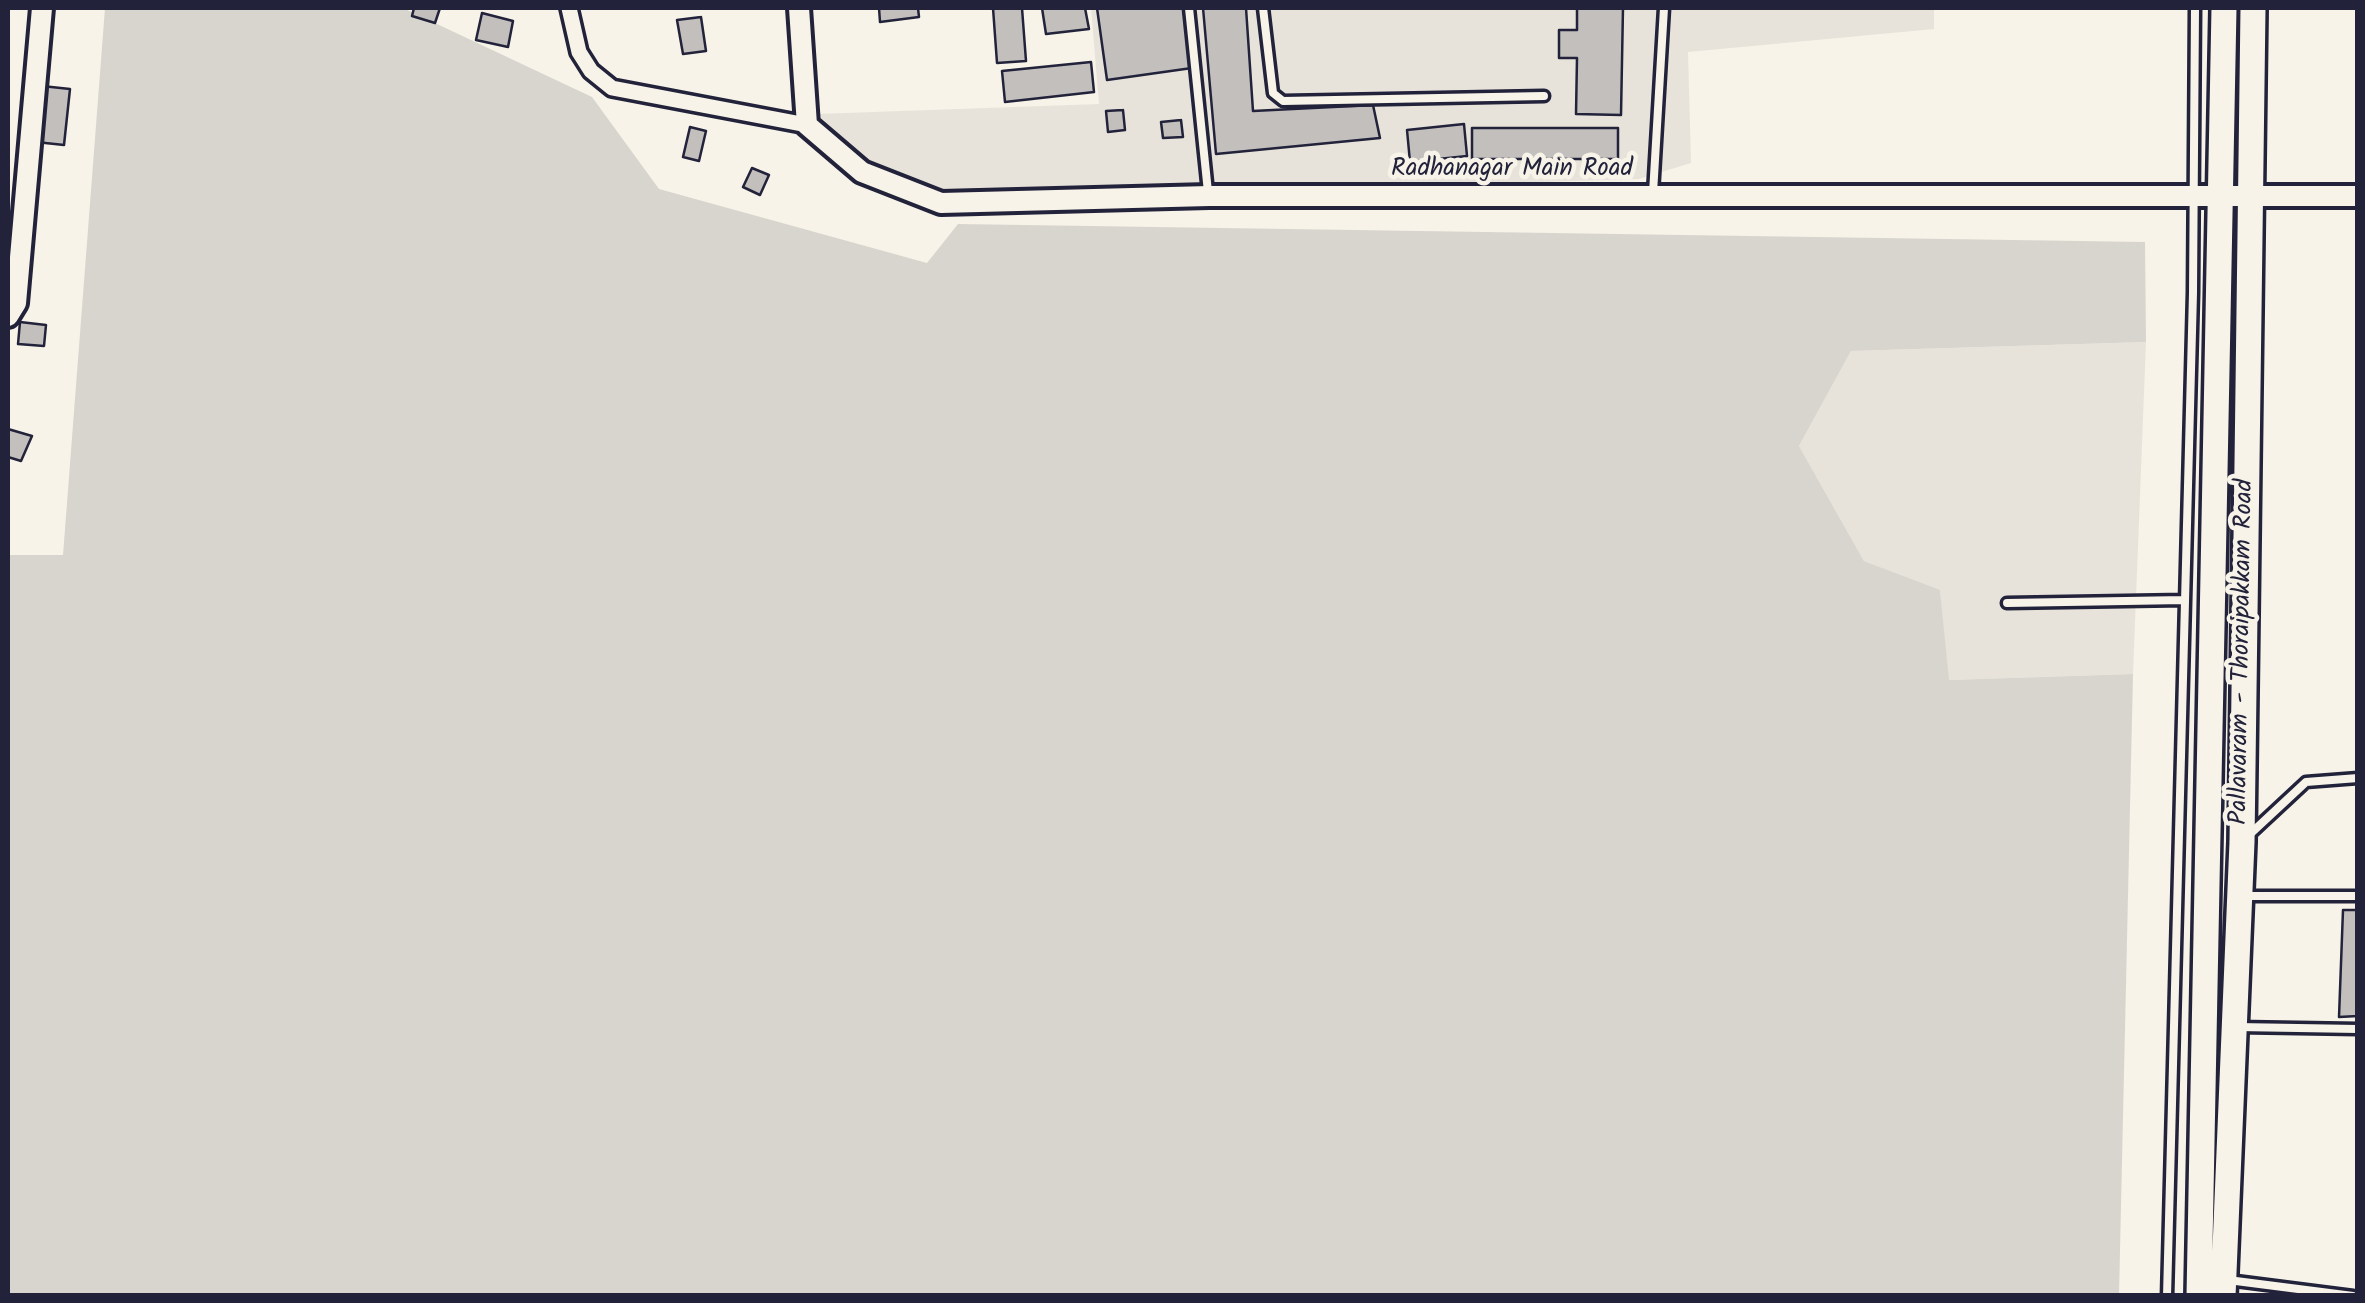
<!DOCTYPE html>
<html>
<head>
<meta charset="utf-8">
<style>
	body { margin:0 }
	#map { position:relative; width:2365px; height:1303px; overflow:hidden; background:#f7f3e8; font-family:Kalam,sans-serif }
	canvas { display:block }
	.frame { position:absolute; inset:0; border:10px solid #22223b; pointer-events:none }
</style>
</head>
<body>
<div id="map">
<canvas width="2365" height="1303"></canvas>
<div class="frame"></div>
</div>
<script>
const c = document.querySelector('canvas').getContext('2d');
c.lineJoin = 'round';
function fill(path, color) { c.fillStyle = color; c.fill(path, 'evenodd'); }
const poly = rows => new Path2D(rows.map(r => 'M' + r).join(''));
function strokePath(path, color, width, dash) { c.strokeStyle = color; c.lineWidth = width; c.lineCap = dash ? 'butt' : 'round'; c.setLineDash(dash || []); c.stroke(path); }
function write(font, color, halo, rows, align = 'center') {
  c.font = font + ' Kalam,sans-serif'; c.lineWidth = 9; c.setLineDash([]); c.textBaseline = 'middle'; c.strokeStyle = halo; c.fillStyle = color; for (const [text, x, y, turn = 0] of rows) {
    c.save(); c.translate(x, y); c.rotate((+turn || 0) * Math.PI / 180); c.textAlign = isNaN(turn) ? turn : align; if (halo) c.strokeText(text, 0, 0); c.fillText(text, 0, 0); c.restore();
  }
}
const built = poly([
	[1091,8,1934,8,1934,29,1688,52,1691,163,1639,179,950,200,877,168,817,114,1099,104],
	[2146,342,2133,674,1948,680,1940,591,1864,561,1799,446,1851,351]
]);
const green = poly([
	[105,8,403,8,592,97,659,189,927,263,958,224,2145,242,2146,342,1851,351,1799,446,1864,561,1940,590,1949,680,2133,674,2119,1295,8,1296,8,555,63,555]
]);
const building = poly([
	[414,8,440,8,435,23,412,16,414,8],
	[879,8,918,8,919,17,880,22,879,8],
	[993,8,1022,8,1026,61,997,63,993,8],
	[1042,8,1085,8,1089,29,1046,34,1042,8],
	[1097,8,1183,8,1192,68,1107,80,1097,8],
	[1203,8,1246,8,1253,111,1373,105,1380,138,1216,154,1203,8],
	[1577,8,1623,8,1621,115,1576,114,1577,58,1559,58,1559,30,1577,30,1577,8],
	[482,13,513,21,508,47,476,40,482,13],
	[701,17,706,51,683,54,677,20,701,17],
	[1091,62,1094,92,1005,102,1002,71,1091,62],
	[42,86,70,89,64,145,36,142,42,86],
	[1123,110,1125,130,1108,132,1106,111,1123,110],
	[1181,120,1183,137,1163,138,1161,122,1181,120],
	[1464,124,1467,156,1410,162,1407,130,1464,124],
	[690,127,706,131,699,161,683,157,690,127],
	[1472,128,1618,128,1618,159,1472,159,1472,128],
	[752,168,769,175,760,195,743,187,752,168],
	[20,322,46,325,44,346,18,344,20,322],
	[8,429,32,436,21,461,8,457,8,429],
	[2343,910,2358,910,2358,1016,2339,1017,2343,910]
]);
const service = poly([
	[1189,8,1208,192],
	[1263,8,1273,93,1283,101,1544,96],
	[1653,193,1664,8],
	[2007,603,2184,600],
	[2249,835,2306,782,2358,778],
	[2244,896,2358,896],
	[2237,1027,2358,1029],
	[2228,1280,2353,1296],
	[2167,1296,2193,293,2195,8]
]);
const minor = poly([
	[569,8,579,52,591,71,612,88,807,125]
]);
const tertiary = poly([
	[799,8,807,125,862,172,941,203,1209,196,2358,196],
	[8,316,16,303,42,8]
]);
const primary = poly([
	[2199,1296,2224,8],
	[2223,1296,2242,842,2253,8]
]);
const streetNames = [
	["Radhanagar Main Road",1512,171],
	["Pallavaram - Thoraipakkam Road",2244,652,-89]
];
fill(built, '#e7e3db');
fill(green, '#d8d5cf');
fill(building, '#c2bfbd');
strokePath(building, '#22223b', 2.5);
strokePath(service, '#22223b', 15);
strokePath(minor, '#22223b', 22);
strokePath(tertiary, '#22223b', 28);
strokePath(primary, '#22223b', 32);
strokePath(service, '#f7f3e8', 8);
strokePath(minor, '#f7f3e8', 15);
strokePath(tertiary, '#f7f3e8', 20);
strokePath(primary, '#f7f3e8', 25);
write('25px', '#22223b', '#f7f3e8', streetNames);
</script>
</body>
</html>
